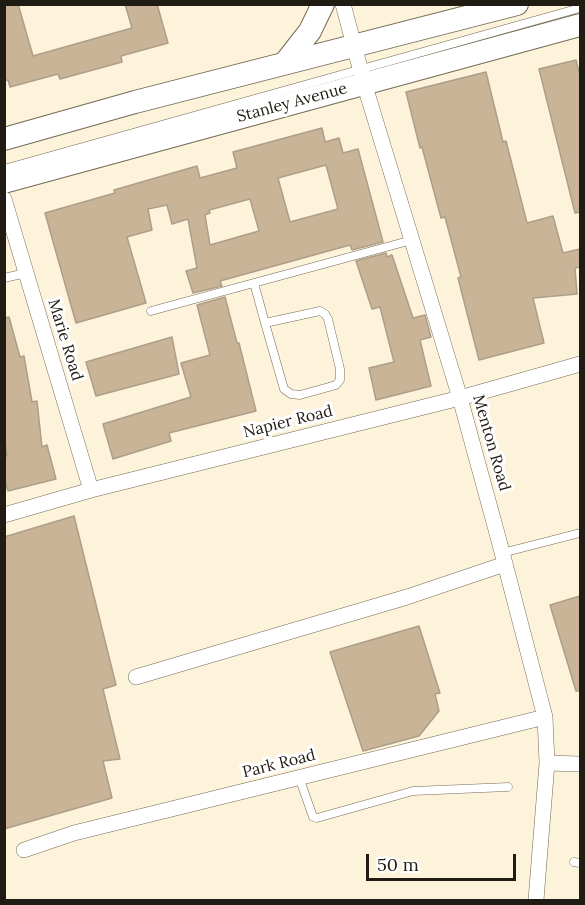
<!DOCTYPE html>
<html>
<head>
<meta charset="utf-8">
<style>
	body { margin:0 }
	#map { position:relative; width:585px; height:905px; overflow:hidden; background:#fdf2da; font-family:Lora,serif }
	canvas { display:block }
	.frame { position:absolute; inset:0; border:6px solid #201c13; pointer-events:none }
	.scale { position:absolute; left:366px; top:854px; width:150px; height:27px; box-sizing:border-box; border:3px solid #201c13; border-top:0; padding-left:8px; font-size:18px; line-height:21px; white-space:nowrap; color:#201c13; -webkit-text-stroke:4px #fff; paint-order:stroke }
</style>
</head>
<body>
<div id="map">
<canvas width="585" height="905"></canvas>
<div class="frame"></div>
<div class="scale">50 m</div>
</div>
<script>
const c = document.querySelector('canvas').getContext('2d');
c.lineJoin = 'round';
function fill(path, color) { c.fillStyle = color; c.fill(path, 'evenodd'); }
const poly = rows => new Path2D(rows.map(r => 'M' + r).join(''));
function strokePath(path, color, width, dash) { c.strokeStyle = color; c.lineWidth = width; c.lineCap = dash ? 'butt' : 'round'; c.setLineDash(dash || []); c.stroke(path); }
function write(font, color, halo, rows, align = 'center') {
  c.font = font + ' Lora,serif'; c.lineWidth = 6; c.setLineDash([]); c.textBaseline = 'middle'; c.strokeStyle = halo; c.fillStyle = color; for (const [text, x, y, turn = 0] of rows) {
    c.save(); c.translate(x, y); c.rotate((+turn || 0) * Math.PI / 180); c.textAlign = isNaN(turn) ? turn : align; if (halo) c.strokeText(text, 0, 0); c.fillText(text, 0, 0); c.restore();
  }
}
const building = poly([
	[4,4,18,4,33,56,132,28,125,4,157,4,168,43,121,56,122,62,60,79,58,74,10,87,8,80,4,81,4,4],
	[576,60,580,76,580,212,575,213,539,69,576,60],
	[486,72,503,142,506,141,527,223,553,216,563,253,580,249,580,267,575,268,577,294,533,298,544,343,479,360,458,278,461,277,445,217,441,218,422,147,420,148,406,92,486,72],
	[322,128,325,142,339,138,343,153,358,149,383,242,352,250,350,245,220,281,222,286,193,293,186,271,197,268,188,219,172,224,167,205,148,209,152,230,127,237,146,303,76,323,45,213,115,193,114,190,197,166,200,178,237,168,233,152,322,128],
	[326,165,338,209,290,222,278,178,326,165],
	[250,199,259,231,210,245,205,215,210,213,209,210,250,199],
	[386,253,387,257,392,255,413,318,425,315,431,337,420,340,431,386,376,400,369,368,394,362,380,307,372,309,356,261,386,253],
	[225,297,237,343,239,343,256,411,169,433,171,441,113,459,103,424,191,397,181,363,210,355,197,305,225,297],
	[9,317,20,357,24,356,32,402,37,401,42,447,47,445,56,479,8,491,4,477,4,456,7,456,4,433,4,318,9,317],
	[172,337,179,374,96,396,86,362,172,337],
	[74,516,116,685,103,689,120,759,103,761,112,798,4,829,4,537,74,516],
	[580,596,580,691,576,691,550,605,580,596],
	[419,626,440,693,435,694,439,711,419,736,363,751,330,652,419,626]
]);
const lane = poly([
	[4,169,580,8],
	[4,278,26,273],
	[254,283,265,323,284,389,291,394,300,395,336,385,340,380,340,369,328,319,325,314,320,311,265,323],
	[151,311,412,240],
	[502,553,580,533],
	[299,777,313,817,317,818,413,791,508,787],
	[574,862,580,863]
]);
const street = poly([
	[343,4,364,83,460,398,498,537,545,717,547,763,536,900],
	[4,199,91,490],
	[4,515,91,490,460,398,580,364],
	[136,677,407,597,505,564],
	[547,763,580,764],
	[24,850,74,833,545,717]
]);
const secondary = poly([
	[285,63,310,31,323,4],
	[4,139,135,102,517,4],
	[4,182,580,25]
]);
const streetNames = [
	["Stanley Avenue",292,103,-15],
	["Marie Road",65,340,73],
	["Napier Road",288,422,-14],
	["Menton Road",491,443,74],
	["Park Road",279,764,-14]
];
fill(building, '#c9b498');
strokePath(building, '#ad9e8a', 1.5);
strokePath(lane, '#746b56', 9);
strokePath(street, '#746b56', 16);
strokePath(secondary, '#746b56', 24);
strokePath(lane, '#fff', 8);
strokePath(street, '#fff', 15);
strokePath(secondary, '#fff', 22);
write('16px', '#201c13', '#fff', streetNames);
</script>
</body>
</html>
